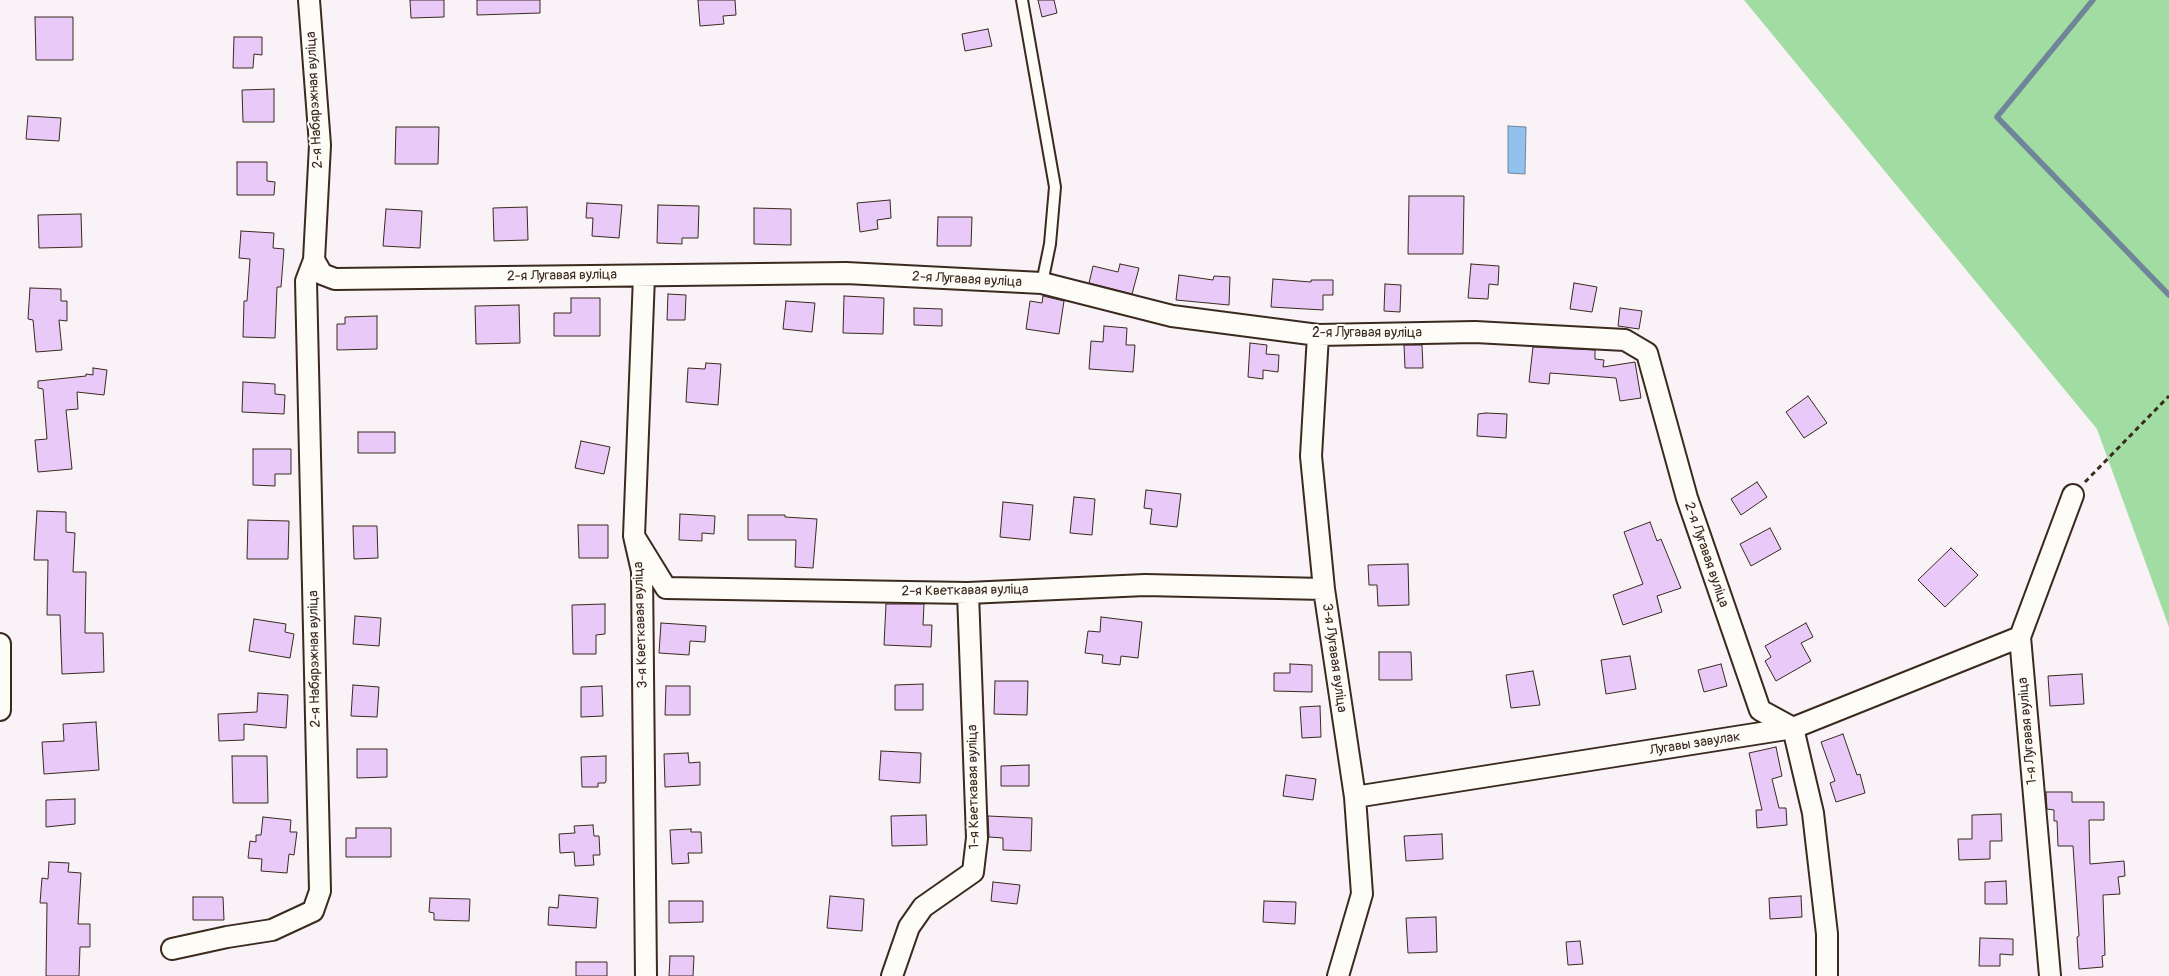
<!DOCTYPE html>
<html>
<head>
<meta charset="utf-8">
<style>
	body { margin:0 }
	canvas { display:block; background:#f9f2f7 }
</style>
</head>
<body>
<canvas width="2169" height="976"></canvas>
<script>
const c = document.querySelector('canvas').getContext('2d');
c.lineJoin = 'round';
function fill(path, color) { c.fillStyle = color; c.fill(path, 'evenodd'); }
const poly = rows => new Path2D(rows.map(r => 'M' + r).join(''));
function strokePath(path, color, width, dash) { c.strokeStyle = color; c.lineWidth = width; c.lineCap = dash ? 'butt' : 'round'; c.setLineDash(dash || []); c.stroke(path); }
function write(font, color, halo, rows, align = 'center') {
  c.font = font + ' Pangolin,sans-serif'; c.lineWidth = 4; c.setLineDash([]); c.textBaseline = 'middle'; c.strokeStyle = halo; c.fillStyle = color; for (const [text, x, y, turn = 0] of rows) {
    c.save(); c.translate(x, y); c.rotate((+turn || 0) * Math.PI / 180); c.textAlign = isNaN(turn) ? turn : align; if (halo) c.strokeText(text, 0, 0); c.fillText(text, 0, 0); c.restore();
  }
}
const green = poly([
	[1744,0,2169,0,2169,627,2097,429]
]);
const water = poly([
	[1508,126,1526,127,1525,174,1508,173,1508,126]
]);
const stream = poly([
	[2093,0,1997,117,2169,295]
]);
const building = poly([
	[410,0,444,0,444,17,411,18,410,0],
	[477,0,540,0,540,13,477,15,477,0],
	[698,0,735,0,736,15,723,16,724,24,700,26,698,0],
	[1038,0,1054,0,1057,13,1042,17,1038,0],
	[35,17,73,17,73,60,36,60,35,17],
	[988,29,992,46,965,51,962,34,988,29],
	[234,37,262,37,262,55,254,54,253,68,233,68,234,37],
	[274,89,274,122,243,122,242,90,274,89],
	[28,116,61,118,59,141,26,139,28,116],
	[396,127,439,127,438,164,395,164,396,127],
	[237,162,267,162,267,181,275,182,274,195,237,195,237,162],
	[1409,196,1464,196,1463,254,1408,254,1409,196],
	[890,200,891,218,877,220,878,229,860,232,857,203,890,200],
	[587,203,622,205,619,238,592,236,593,218,586,218,587,203],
	[658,205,699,206,698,238,682,238,682,244,657,243,658,205],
	[527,207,528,240,494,241,493,208,527,207],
	[754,208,791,209,791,245,754,244,754,208],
	[386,209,422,211,420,248,383,246,386,209],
	[81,214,82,247,39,248,38,215,81,214],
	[938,217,972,217,971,246,937,246,938,217],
	[241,231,274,233,273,248,284,249,281,287,277,287,275,338,243,337,244,301,247,301,250,259,239,258,241,231],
	[1120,264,1139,268,1132,294,1089,283,1093,266,1118,272,1120,264],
	[1471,264,1499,266,1498,285,1489,284,1488,299,1468,298,1471,264],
	[1179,275,1213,280,1214,276,1230,277,1229,305,1176,300,1179,275],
	[1273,279,1311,282,1311,280,1333,280,1333,295,1323,295,1323,310,1271,307,1273,279],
	[1574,283,1597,287,1592,312,1570,309,1574,283],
	[1385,284,1401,285,1400,312,1384,311,1385,284],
	[30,288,61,289,61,301,67,301,67,321,59,320,62,350,36,352,33,320,28,319,30,288],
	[668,294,686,295,685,320,667,320,668,294],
	[844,296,884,298,883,334,843,333,844,296],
	[1043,296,1064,301,1059,334,1026,329,1030,301,1042,303,1043,296],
	[571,298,600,298,600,336,554,336,554,313,571,313,571,298],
	[786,301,815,303,812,332,783,329,786,301],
	[519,305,520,343,476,344,475,306,519,305],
	[914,308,942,309,942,326,914,325,914,308],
	[1620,308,1642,311,1639,329,1618,326,1620,308],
	[377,316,377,349,337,350,337,324,345,324,345,317,377,316],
	[1104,326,1127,328,1126,345,1135,345,1133,372,1089,369,1091,341,1103,342,1104,326],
	[1250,343,1267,345,1266,354,1279,355,1278,372,1263,370,1263,379,1248,377,1250,343],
	[1404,345,1422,345,1423,368,1405,368,1404,345],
	[1533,347,1595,350,1595,359,1604,360,1603,367,1635,362,1641,398,1620,401,1616,378,1550,373,1549,384,1529,382,1533,347],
	[706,363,721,364,718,405,686,402,688,368,705,369,706,363],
	[93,368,107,370,104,395,77,392,78,409,66,410,72,469,38,472,35,440,47,439,43,389,38,388,38,381,86,376,86,374,93,375,93,368],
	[243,382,275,384,275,394,285,395,284,414,242,412,243,382],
	[1808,396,1827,423,1804,438,1786,412,1808,396],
	[1486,413,1507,414,1506,438,1477,436,1478,414,1486,413],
	[358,432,395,432,395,453,358,453,358,432],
	[581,441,610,447,604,474,575,468,581,441],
	[253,449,291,449,291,474,275,474,275,486,253,485,253,449],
	[1757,482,1767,497,1741,515,1731,499,1757,482],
	[1146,490,1181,494,1177,527,1150,524,1152,509,1144,508,1146,490],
	[1074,497,1095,499,1092,535,1070,533,1074,497],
	[1003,502,1033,505,1030,540,1000,537,1003,502],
	[37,511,66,512,66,532,75,533,73,572,86,572,85,633,103,633,104,672,62,674,60,615,47,615,48,560,34,560,37,511],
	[680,514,715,516,714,534,702,533,702,541,679,540,680,514],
	[748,515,785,515,785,517,817,519,813,568,795,567,796,540,748,540,748,515],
	[248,520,289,521,288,559,247,559,248,520],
	[1650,522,1657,541,1661,539,1681,588,1657,596,1662,612,1623,625,1613,595,1643,584,1624,532,1650,522],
	[578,525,608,525,608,558,579,558,578,525],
	[353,526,377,526,378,558,354,559,353,526],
	[1770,528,1781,549,1751,566,1740,544,1770,528],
	[1951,548,1978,575,1945,607,1918,580,1951,548],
	[1408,564,1409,605,1378,606,1377,585,1369,585,1368,565,1408,564],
	[605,604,605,634,596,635,596,654,573,654,572,605,605,604],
	[886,604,924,604,923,625,932,625,931,647,884,645,886,604],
	[355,616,381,618,379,646,353,644,355,616],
	[1101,617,1142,622,1138,658,1121,656,1120,665,1102,663,1103,655,1085,653,1088,631,1100,632,1101,617],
	[254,619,286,624,285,632,294,634,290,658,249,651,254,619],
	[661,623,706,626,705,642,690,641,689,655,659,653,661,623],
	[1806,623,1813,637,1801,643,1811,661,1776,681,1765,661,1771,657,1765,646,1806,623],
	[1379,652,1411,652,1412,680,1379,680,1379,652],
	[1630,656,1636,689,1606,694,1601,660,1630,656],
	[1290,664,1312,665,1312,692,1274,691,1274,673,1290,673,1290,664],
	[1721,664,1727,686,1704,692,1698,670,1721,664],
	[1533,671,1540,705,1511,708,1506,675,1533,671],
	[2082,674,2084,704,2050,706,2048,676,2082,674],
	[995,681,1028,681,1027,715,994,714,995,681],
	[923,684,923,710,895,710,895,685,923,684],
	[353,685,379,687,377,717,351,716,353,685],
	[602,686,603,716,581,717,581,687,602,686],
	[666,686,690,686,690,715,665,715,666,686],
	[258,693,288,695,286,728,244,724,244,740,219,741,218,714,257,712,258,693],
	[1320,706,1321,737,1302,738,1300,707,1320,706],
	[96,722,99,770,44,774,42,742,64,741,63,724,96,722],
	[1843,734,1857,775,1860,774,1865,793,1836,802,1830,783,1835,781,1821,742,1843,734],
	[1776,747,1782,776,1772,779,1779,808,1786,808,1787,825,1757,828,1756,810,1762,810,1749,753,1776,747],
	[357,749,387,749,387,777,357,778,357,749],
	[881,751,921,753,920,783,879,780,881,751],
	[688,753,689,763,700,762,700,785,665,787,664,754,688,753],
	[232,756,267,756,268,803,233,803,232,756],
	[606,756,606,781,605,783,598,783,598,787,582,787,581,757,606,756],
	[1029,765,1029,786,1001,786,1001,766,1029,765],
	[1286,775,1316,779,1313,800,1283,796,1286,775],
	[2046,792,2072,792,2072,802,2104,802,2104,820,2089,820,2090,864,2124,861,2125,876,2118,877,2120,894,2103,895,2105,955,2102,956,2103,967,2079,969,2077,937,2079,936,2073,846,2058,846,2057,821,2054,821,2054,810,2047,809,2046,792],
	[75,799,75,824,46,827,46,800,75,799],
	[2001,814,2002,841,1990,841,1990,859,1959,860,1958,839,1972,839,1972,815,2001,814],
	[926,815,927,845,892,846,891,816,926,815],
	[988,816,1032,818,1031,851,1003,850,1003,838,989,837,988,816],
	[263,817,291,820,290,832,297,832,294,855,289,854,287,873,261,871,262,859,248,858,250,841,256,842,256,835,261,835,263,817],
	[593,825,594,836,599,836,600,855,593,855,594,865,575,866,574,852,560,853,559,834,575,833,574,826,593,825],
	[356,828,391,828,391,857,346,857,346,838,356,838,356,828],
	[691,829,691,832,701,832,702,853,688,853,689,863,672,864,670,830,691,829],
	[1442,834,1443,859,1406,861,1404,836,1442,834],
	[49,862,69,863,68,872,81,873,78,924,90,924,90,947,80,947,79,976,46,976,47,903,40,903,42,878,48,879,49,862],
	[2006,881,2007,904,1985,904,1985,882,2006,881],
	[993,882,1020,885,1017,904,991,901,993,882],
	[559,895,598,898,596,928,548,925,549,907,558,908,559,895],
	[830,896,864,899,862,931,827,928,830,896],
	[1801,896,1802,917,1770,919,1769,898,1801,896],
	[193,897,223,897,224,920,193,920,193,897],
	[430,898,470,899,469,921,434,920,434,913,429,912,430,898],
	[669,901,703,901,703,922,669,923,669,901],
	[1264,901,1296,902,1295,924,1263,922,1264,901],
	[1436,917,1437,952,1408,953,1406,918,1436,917],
	[1980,938,2013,939,2013,955,2000,954,2000,966,1979,966,1980,938],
	[1580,941,1583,964,1568,965,1566,942,1580,941],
	[670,956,694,956,693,976,669,976,670,956],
	[576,962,607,962,607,976,576,976,576,962]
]);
const path = poly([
	[2085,482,2169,396]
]);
const lane = poly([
	[1022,0,1055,187,1050,244,1042,283]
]);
const street = poly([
	[309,0,320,145,314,260,322,274,335,279,846,273,1042,283,1172,316,1318,335,1475,332,1625,340,1647,353,1687,498,1760,710,1793,728,1813,813,1827,934,1827,976],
	[644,276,634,536,642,571,646,976],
	[1318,335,1311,456,1324,589,1355,797,1362,894,1338,976],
	[634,536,666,588,968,593,1145,585,1324,589],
	[0,644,0,710],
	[1355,797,1793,728,2020,637],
	[172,949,227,937,272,930,313,911,320,891,306,281,314,260],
	[892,976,909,927,923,907,973,872,977,838,968,593],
	[2050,976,2020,637,2073,495]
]);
const streetNames = [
	["2-я Набярэжная вуліца",315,100,-93],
	["2-я Лугавая вуліца",562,276,-1],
	["2-я Лугавая вуліца",967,280,3],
	["2-я Лугавая вуліца",1367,333],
	["2-я Лугавая вуліца",1706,555,71],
	["2-я Кветкавая вуліца",965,591,-1],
	["3-я Кветкавая вуліца",641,625,-92],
	["3-я Лугавая вуліца",1334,658,82],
	["2-я Набярэжная вуліца",315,659,-91],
	["1-я Лугавая вуліца",2028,731,-95],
	["Лугавы завулак",1695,744,-9],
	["1-я Кветкавая вуліца",974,787,-91]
];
fill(green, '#a1dca2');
fill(water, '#93c1ed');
strokePath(water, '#70859a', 1);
strokePath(stream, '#70859a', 5.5);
fill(building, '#e8c9f7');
strokePath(building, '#3b2a1e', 1);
strokePath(lane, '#3b2a1e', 14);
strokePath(street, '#3b2a1e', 24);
strokePath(path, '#3b2a1e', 3, [5, 4]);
strokePath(lane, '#fdfcf7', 10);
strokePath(street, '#fdfcf7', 20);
write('14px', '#3b2a1e', '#fdfcf7', streetNames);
</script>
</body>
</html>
